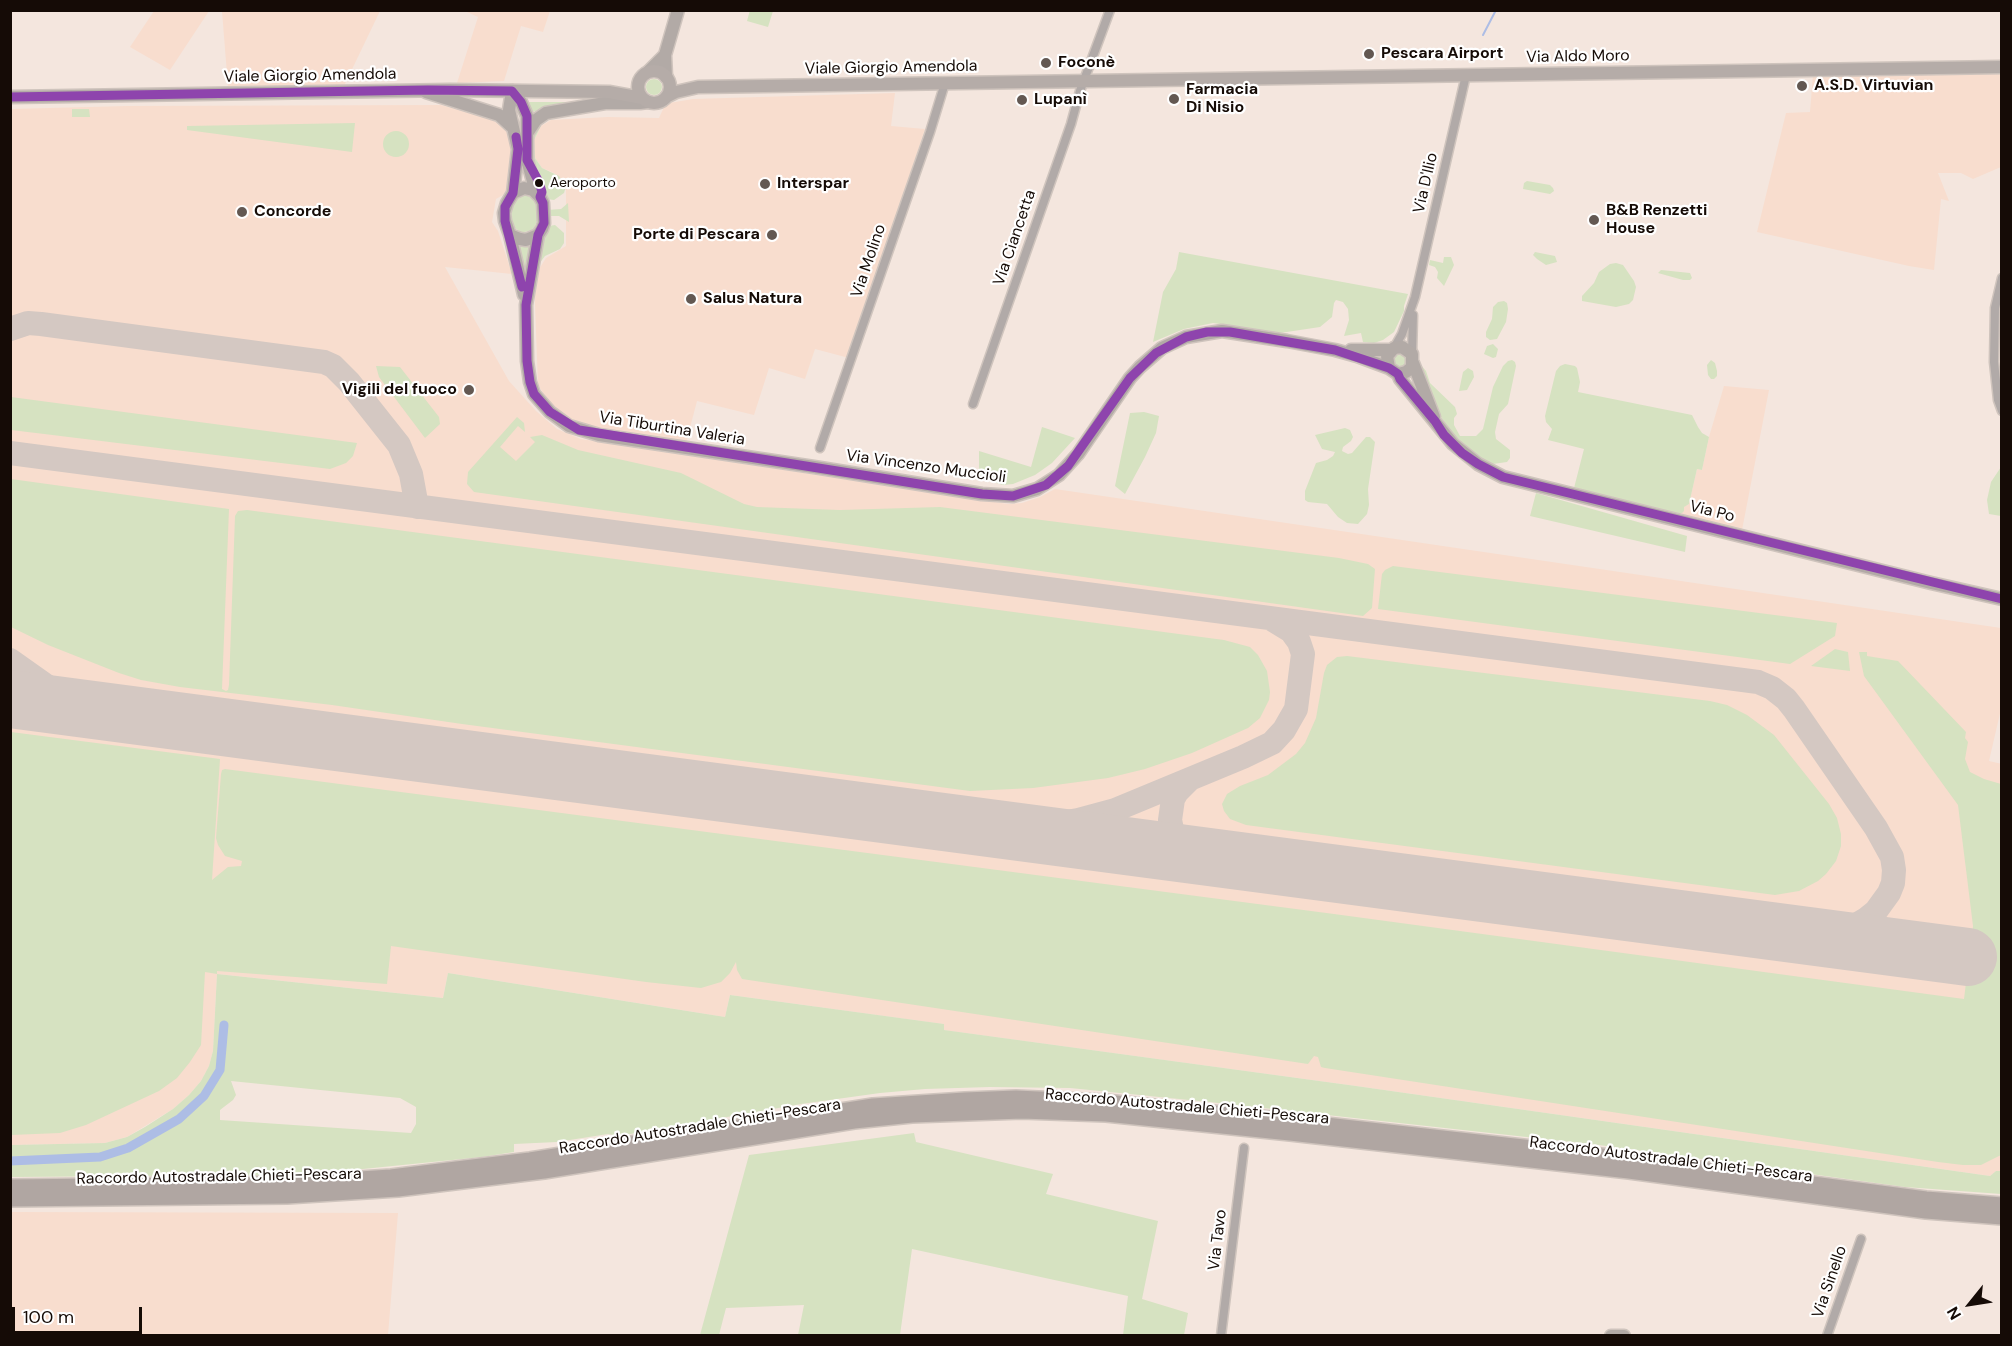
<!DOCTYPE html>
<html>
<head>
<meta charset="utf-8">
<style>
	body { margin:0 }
	#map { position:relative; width:2012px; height:1346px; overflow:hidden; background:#f4e6de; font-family:"DM Sans",sans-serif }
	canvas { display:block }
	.frame { position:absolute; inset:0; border:12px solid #150b06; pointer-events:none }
	.north { position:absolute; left:1940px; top:1274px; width:60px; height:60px; -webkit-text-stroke:4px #fff; paint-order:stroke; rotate:240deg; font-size:16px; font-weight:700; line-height:24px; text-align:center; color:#150b06 }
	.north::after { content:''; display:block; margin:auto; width:21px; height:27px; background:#150b06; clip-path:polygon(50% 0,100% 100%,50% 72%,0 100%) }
	.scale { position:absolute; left:12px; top:1307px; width:130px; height:27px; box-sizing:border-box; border:3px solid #150b06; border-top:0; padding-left:8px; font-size:18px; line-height:21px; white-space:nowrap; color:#150b06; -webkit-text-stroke:4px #fff; paint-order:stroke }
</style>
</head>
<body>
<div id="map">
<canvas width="2012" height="1346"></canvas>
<div class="frame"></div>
<div class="north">N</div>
<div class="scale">100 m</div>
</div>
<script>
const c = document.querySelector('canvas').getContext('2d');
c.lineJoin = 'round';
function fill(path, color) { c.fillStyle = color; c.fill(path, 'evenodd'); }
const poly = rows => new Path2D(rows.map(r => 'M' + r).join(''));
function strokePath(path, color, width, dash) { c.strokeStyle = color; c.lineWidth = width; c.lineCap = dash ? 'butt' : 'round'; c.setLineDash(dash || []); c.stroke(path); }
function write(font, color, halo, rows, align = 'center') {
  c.font = font + ' "DM Sans",sans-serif'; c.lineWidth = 4.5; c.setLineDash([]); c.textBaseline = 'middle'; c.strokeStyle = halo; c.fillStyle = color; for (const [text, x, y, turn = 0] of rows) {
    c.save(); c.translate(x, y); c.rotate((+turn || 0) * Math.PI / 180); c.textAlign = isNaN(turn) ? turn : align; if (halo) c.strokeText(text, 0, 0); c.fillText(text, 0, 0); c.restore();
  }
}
const built = poly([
	[154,11,209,11,170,70,130,47],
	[222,11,380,11,344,86,228,87],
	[465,11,465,10,550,11,543,32,521,26,504,81,457,83,478,17],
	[2001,71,2001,167,1973,179,1961,173,1938,173,1949,201,1941,199,1934,270,1909,266,1757,232,1786,113,1810,112,1813,74],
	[895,93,891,126,925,129,849,358,815,349,805,379,769,368,754,415,697,401,686,443,585,428,551,406,538,385,534,277,546,258,566,246,566,186,554,173,542,168,535,158,534,140,541,126,551,120,608,117,659,118,664,107,669,103,693,99],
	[441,105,494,120,506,131,513,144,509,187,503,195,496,199,492,222,498,231,512,274,445,267,509,381,536,411,557,429,581,439,1008,504,1022,503,1040,497,1055,489,2001,628,2001,709,1989,761,2002,764,2002,1171,1996,1171,1990,1176,1356,1086,943,1030,943,1024,730,995,725,1017,448,973,443,998,217,974,213,1051,209,1066,201,1081,189,1095,173,1109,127,1137,105,1143,11,1145,11,109,128,106],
	[1724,386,1769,390,1742,530,1676,514,1682,513,1683,507,1689,504,1697,469,1702,470,1709,437],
	[11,1212,398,1213,388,1335,11,1335]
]);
const green = poly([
	[750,10,773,11,768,27,747,21],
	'646 87a8 8 0 1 1 16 0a8 8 0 1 1-16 0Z',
	[525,102,585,102,548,107,530,113],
	[72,109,89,109,90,117,72,117],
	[355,123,352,152,187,130,187,126],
	[539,125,541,126,534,140,535,158,542,168,559,176,566,186,564,193,554,200,547,199,544,196,541,181,532,159,532,135],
	'383 144a13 13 0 1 1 26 0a13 13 0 1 1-26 0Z',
	[1527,181,1550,185,1553,188,1554,191,1550,194,1523,189,1524,183],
	[526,195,532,198,537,205,538,218,534,229,522,233,515,228,510,215,511,207,515,199],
	[568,203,569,222,559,216,546,216,547,210,561,209],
	[555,225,564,233,564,243,560,249,545,256,536,268,532,298,534,367,530,298,539,237,549,226],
	[516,244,533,244,526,282],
	[1179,252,1408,294,1404,306,1404,311,1394,332,1383,340,1374,343,1363,342,1361,333,1344,336,1349,320,1348,309,1343,302,1336,300,1334,303,1332,317,1320,327,1280,333,1213,323,1184,329,1153,342,1163,292,1176,269],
	[1535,252,1555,256,1557,262,1546,265,1537,259,1533,255],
	[1444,257,1451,257,1454,265,1444,286,1437,278,1438,272,1435,267,1429,265,1430,260,1443,263],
	[1616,263,1623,265,1634,281,1636,287,1633,300,1629,304,1616,307,1582,301,1582,296,1594,283,1599,272,1610,264],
	[1661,270,1690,273,1692,278,1690,280,1683,280,1658,273],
	[1504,301,1507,303,1508,309,1506,322,1497,339,1490,340,1486,337,1486,332,1492,319,1493,307,1498,302],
	[1493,344,1498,349,1496,357,1493,358,1484,354,1487,346],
	[1399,352,1407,356,1408,362,1405,366,1400,368,1393,364,1393,355],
	[1417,360,1426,371,1430,383,1455,407,1457,414,1454,418,1454,425,1460,436,1476,436,1483,429,1493,387,1503,366,1508,361,1512,360,1515,362,1516,366,1508,404,1499,414,1495,432,1496,439,1510,450,1510,458,1507,462,1493,464,1473,454,1450,433,1436,408],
	[1711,360,1715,363,1717,371,1717,376,1714,379,1711,379,1708,375,1707,365],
	[1565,364,1575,366,1577,368,1580,382,1578,392,1692,415,1698,427,1702,433,1709,437,1702,470,1697,469,1689,504,1684,507,1684,511,1682,513,1676,514,1574,488,1584,449,1548,440,1552,429,1546,422,1545,416,1556,371,1560,366],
	[376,366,400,367,439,417,440,424,425,438,379,377],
	[1468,368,1473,371,1474,377,1467,390,1459,391,1463,372],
	[11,397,357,443,353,456,346,463,330,469,36,433,11,430],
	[1144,412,1159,416,1156,433,1145,457,1125,494,1115,486,1130,413],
	[517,417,524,423,525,432,518,426,500,447,516,461,535,442,530,437,542,435,578,450,681,473,744,504,757,507,840,510,940,507,1339,558,1368,564,1375,569,1372,608,1363,616,474,492,467,484,468,472],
	[1042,427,1075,438,1052,463,1035,475,1013,484,1003,485,979,478,979,451,1031,467],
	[1345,428,1350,430,1353,437,1351,441,1343,447,1342,451,1348,454,1352,453,1366,437,1370,437,1375,442,1368,489,1369,505,1367,514,1358,524,1347,523,1338,517,1327,504,1308,502,1305,500,1305,491,1316,463,1327,460,1333,456,1335,452,1322,449,1315,435],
	[2001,467,2001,516,1989,514,1987,500,1991,482],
	[11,479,229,509,222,689,226,691,228,690,229,685,235,516,238,511,247,510,1224,640,1250,647,1258,655,1267,671,1270,692,1269,700,1260,718,1248,728,1192,753,1145,769,1108,778,1033,788,970,791,462,724,332,705,180,687,141,680,119,673,48,645,11,627],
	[1536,493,1687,536,1685,552,1530,516],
	[1393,566,1837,623,1835,636,1790,664,1378,609,1382,574,1385,570],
	[1835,649,1848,652,1850,671,1811,666],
	[1859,652,1867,652,1867,656,1898,661,1966,732,1965,738,1968,742,1965,759,1970,772,1984,779,2001,784,2001,1155,1981,1165,1963,1165,1938,1162,1325,1068,1321,1067,1318,1057,1314,1056,1308,1064,742,979,737,970,736,962,730,973,721,982,701,988,646,982,391,946,387,984,217,971,217,974,443,998,448,973,725,1017,730,995,944,1024,944,1030,1356,1086,1990,1176,1996,1171,2001,1171,2001,1194,1905,1187,1599,1145,1209,1102,1070,1088,990,1087,925,1089,880,1093,801,1104,619,1136,608,1134,557,1142,514,1144,514,1152,482,1157,353,1170,270,1175,11,1177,11,1145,105,1143,127,1137,145,1127,173,1109,189,1095,201,1081,209,1066,213,1051,217,974,205,972,201,1045,190,1062,177,1078,159,1091,86,1125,60,1133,11,1135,11,732,220,759,212,880,228,867,241,866,242,861,225,856,218,845,216,838,221,774,222,770,225,769,1334,914,1964,999,1973,926,1958,805,1864,676],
	[231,1081,400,1098,416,1107,416,1124,411,1133,220,1120,220,1110,233,1100,236,1095],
	[1347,656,1710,701,1727,705,1747,715,1774,735,1829,804,1837,818,1841,834,1841,846,1836,861,1826,874,1818,881,1799,891,1775,895,1246,825,1230,819,1224,811,1222,804,1227,794,1240,786,1268,775,1296,754,1305,743,1316,718,1324,673,1327,665,1337,657],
	[914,1133,916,1142,1053,1174,1046,1194,1158,1221,1142,1299,1188,1313,1184,1335,1123,1335,1128,1296,912,1249,900,1335,798,1335,804,1305,726,1308,719,1335,700,1335,749,1155]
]);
const stream = poly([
	[1483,35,1496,10]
]);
const canal = poly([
	[10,1161,100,1157,128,1148,179,1119,204,1096,220,1070,224,1025]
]);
const taxiway = poly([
	[10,329,28,323,41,324,324,362,333,366,349,382,399,445,411,474,417,507],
	[10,453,1758,682,1772,688,1786,699,1794,709,1876,828,1892,857,1894,870,1893,883,1889,893,1876,911,1866,919,1849,929,1836,933,1818,936],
	[10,660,51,689,89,708,105,711],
	[1188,781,1177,792,1173,799,1170,820,1173,834,1183,847,1200,855],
	[975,826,1053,824,1078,820,1115,810,1243,757,1272,743,1284,730,1296,709,1303,654,1299,642,1291,631,1273,620]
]);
const runway = poly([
	[10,699,1968,957]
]);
const street = poly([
	[2002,278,1995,308,1994,362,1998,400,2002,411],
	[1394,348,1402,334,1415,297,1466,75],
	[1412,354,1413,315],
	[973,404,1071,124,1080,91,1110,10],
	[820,448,930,132,945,83],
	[1221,1336,1244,1148],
	[1827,1336,1861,1239]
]);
const secondary = poly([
	[649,71,665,55],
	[666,77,665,55,678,10],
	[512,91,521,102,527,116,527,160,536,192],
	[512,91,509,110,518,149,513,193],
	[426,92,499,115,511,126],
	[528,132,536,120,546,113,605,103,640,103,648,102],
	[510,235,520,239,526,240,538,235,542,229,544,223,543,203,540,197,533,190,524,188,513,193,507,203,504,213,505,221,510,235,524,295],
	[538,235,526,305,527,361,530,382,534,394,550,412,569,426,599,435,814,467,982,494,1013,496,1037,489,1059,475,1078,454,1130,378,1140,367,1162,348,1186,337,1222,331,1287,341,1335,350,1357,356,1389,368,1398,374,1406,372,1412,367,1412,354,1402,347,1394,348,1387,356,1389,368],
	[1351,350,1392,350],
	[1413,363,1434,417],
	[1398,374,1400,379,1453,444,1478,464,1503,477,1931,583,2002,599],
	[1611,1336,1624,1336]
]);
const primary = poly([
	'638 87a16 16 0 1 1 32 0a16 16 0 1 1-32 0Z',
	[10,97,450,90,609,92,642,98],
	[666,97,676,92,698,87,2002,67]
]);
const highway = poly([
	[10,1187,282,1184,391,1177,530,1160,873,1106,965,1100,1016,1098,1105,1102,1281,1120,1586,1154,1926,1199,2002,1205],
	[10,1199,287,1196,398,1189,544,1171,854,1121,912,1115,1022,1111,1106,1114,1290,1133,1629,1171,1926,1211,2002,1217]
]);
const bus1 = poly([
	[10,97,428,90,512,91,521,102,527,116,527,160,539,182,542,192,540,197,543,203,544,223,538,235,526,305,527,361,530,382,534,394,550,412,579,430,982,494,1013,496,1046,485,1068,466,1130,378,1156,353,1186,337,1207,332,1230,332,1335,350,1389,368,1398,374,1400,379,1435,421,1444,435,1462,453,1478,464,1503,477,2002,599],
	[516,137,518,149,513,193,505,207,505,221,522,287]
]);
const markers = [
	[1369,54,6,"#635852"],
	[1046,63,6,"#635852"],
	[1802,86,6,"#635852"],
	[1174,99,6,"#635852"],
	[1022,100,6,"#635852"],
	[539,183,5,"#150b06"],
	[765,184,6,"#635852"],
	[242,212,6,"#635852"],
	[1594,220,6,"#635852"],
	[772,235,6,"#635852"],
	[691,299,6,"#635852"],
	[469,390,6,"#635852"]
];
const busNames = [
	["Aeroporto",550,183]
];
const poiNames = [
	["Pescara Airport",1381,54],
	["Foconè",1058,63],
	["A.S.D. Virtuvian",1814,86],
	["Farmacia",1186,90],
	["Di Nisio",1186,108],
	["Lupanì",1034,100],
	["Interspar",777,184],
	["B&B Renzetti",1606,211],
	["House",1606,229],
	["Concorde",254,212],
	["Porte di Pescara",760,235,"right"],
	["Salus Natura",703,299],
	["Vigili del fuoco",457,390,"right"]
];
const streetNames = [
	["Via Aldo Moro",1578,57,-1],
	["Viale Giorgio Amendola",891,68,-1],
	["Viale Giorgio Amendola",310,76,-1],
	["Via D'Ilio",1426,183,-77],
	["Via Ciancetta",1015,238,-71],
	["Via Molino",869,261,-71],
	["Via Tiburtina Valeria",672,429,9],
	["Via Vincenzo Muccioli",926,467,8],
	["Via Po",1712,512,14],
	["Raccordo Autostradale Chieti-Pescara",1187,1107,5],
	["Raccordo Autostradale Chieti-Pescara",700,1127,-9],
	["Raccordo Autostradale Chieti-Pescara",1671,1160,7],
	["Raccordo Autostradale Chieti-Pescara",219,1177,-1],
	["Via Tavo",1218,1240,-83],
	["Via Sinello",1830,1282,-71]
];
fill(built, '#f8ddce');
fill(green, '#d6e2c1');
strokePath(stream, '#adbde5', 2);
strokePath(canal, '#adbde5', 9);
strokePath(taxiway, '#d4c8c2', 24);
strokePath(runway, '#d4c8c2', 58);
strokePath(street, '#cfc4bd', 11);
strokePath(secondary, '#cfc4bd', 15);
strokePath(primary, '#cfc4bd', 15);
strokePath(highway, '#cfc4bd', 18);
strokePath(street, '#b1aaa8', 8);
strokePath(secondary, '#b2aaa6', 12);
strokePath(primary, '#b5aca8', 12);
strokePath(highway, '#b0a6a2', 15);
strokePath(bus1, '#8e44ad', 9);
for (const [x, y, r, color] of markers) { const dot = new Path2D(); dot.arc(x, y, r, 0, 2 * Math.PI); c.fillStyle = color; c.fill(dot); strokePath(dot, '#fff', 2); }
write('14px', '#150b06', '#fff', busNames, 'left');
write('bold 16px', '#150b06', '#fff', poiNames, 'left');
write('16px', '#150b06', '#fff', streetNames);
</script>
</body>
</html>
